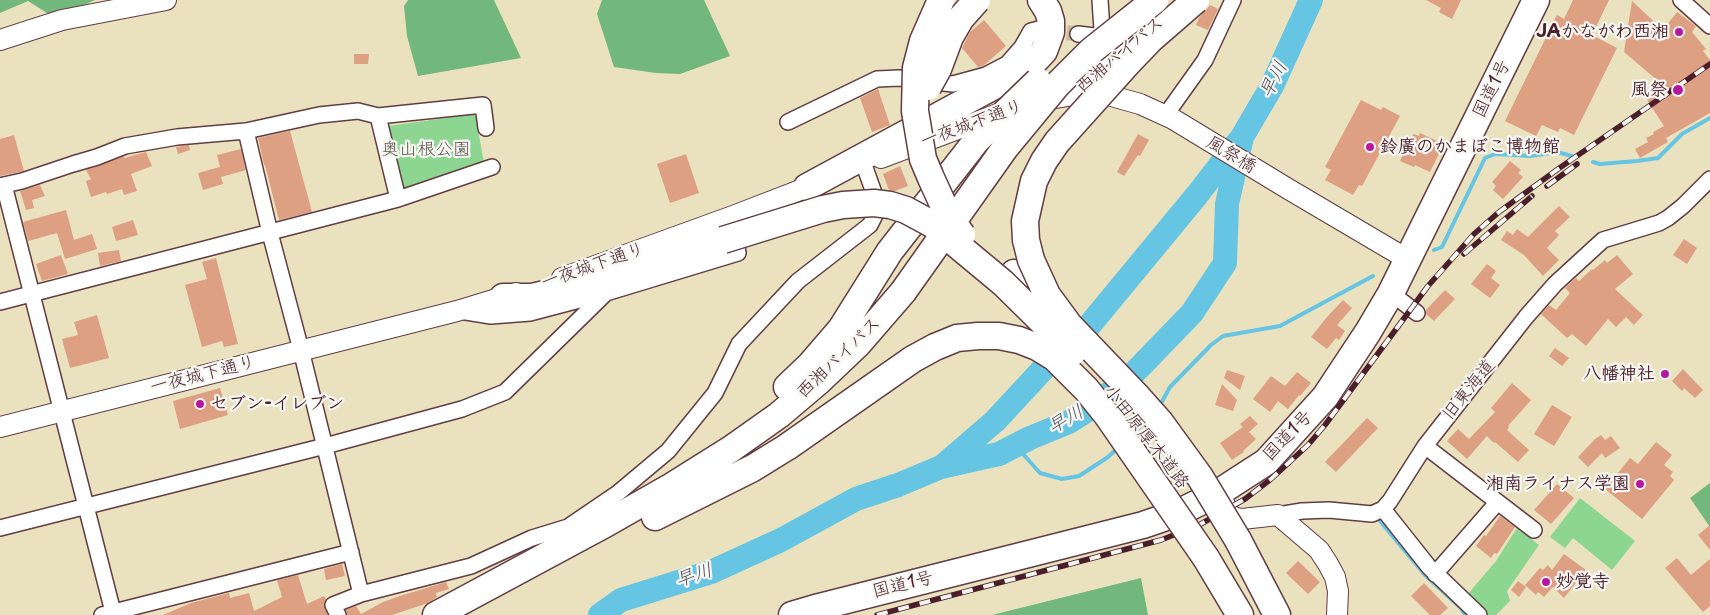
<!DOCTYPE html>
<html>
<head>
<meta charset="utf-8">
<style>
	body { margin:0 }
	canvas { display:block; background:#eae1bf }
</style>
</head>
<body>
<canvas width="1710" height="615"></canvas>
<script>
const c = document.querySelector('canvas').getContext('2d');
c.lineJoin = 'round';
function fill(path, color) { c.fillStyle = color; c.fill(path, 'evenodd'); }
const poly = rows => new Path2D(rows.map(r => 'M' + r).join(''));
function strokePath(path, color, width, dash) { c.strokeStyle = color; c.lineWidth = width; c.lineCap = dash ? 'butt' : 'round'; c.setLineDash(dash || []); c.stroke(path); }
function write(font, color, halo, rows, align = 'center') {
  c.font = font + ' "Playpen Sans","Klee One",sans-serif'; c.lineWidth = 4.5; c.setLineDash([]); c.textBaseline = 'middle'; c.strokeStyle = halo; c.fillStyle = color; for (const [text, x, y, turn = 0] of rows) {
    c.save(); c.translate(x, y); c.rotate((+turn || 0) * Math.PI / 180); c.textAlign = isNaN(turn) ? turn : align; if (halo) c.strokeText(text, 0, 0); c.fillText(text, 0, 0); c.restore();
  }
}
const green = poly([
	[475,114,484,163,404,188,388,126],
	[1580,498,1635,541,1612,570,1573,538,1565,548,1550,537],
	[1517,528,1539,545,1507,591,1510,601,1496,615,1488,615,1467,595,1496,561]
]);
const forest = poly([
	[0,0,95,0,66,13,47,13,28,1,0,13],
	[408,0,494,0,521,58,418,76,407,36,404,6],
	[602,0,704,0,730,56,680,74,656,73,614,67,597,14],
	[1710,483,1710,527,1690,498],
	[1141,578,1148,615,992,615]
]);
const stream = poly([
	[1593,162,1600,164,1637,161,1658,158,1682,134,1710,118],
	[1434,250,1442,247,1485,158,1495,154,1530,156,1557,152,1572,156],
	[1159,407,1170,387,1211,345,1223,336,1280,326,1373,276],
	[1131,435,1146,421],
	[1015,445,1040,473,1062,479,1079,476,1108,457,1119,447],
	[1380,521,1425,575,1461,608,1465,615]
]);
const river = poly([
	[945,464,995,421,1046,366,1088,327,1197,195,1238,142],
	[600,615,621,600,711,572,781,540,856,499,898,485,941,467,999,454,1030,438,1069,422,1091,408,1134,373,1192,313,1225,263,1227,204,1242,137,1272,86,1311,0]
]);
const building = poly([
	[1426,0,1461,0,1452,19,1439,12,1441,8],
	[1573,0,1609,0,1592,35,1617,48,1574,135,1560,128,1558,132,1542,125,1536,136,1505,121,1557,15,1564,19],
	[1632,1,1663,30,1677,12,1696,26,1692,32,1706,49,1703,51,1710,60,1710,113,1666,138,1668,142,1640,158,1635,149,1648,142,1646,138,1654,134,1653,132,1664,126,1647,100,1649,98,1647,95,1657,80,1624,52],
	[1210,5,1218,9,1208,30,1196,25,1199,18],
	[984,20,1006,46,983,66,978,67,962,48,970,32],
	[354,54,369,54,368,64,354,64],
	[878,89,890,125,872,132,860,98],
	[1361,100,1381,110,1383,107,1400,116,1362,186,1359,185,1353,195,1325,180,1331,170,1325,167],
	[290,131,312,212,279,220,265,165,264,165,258,138],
	[1420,133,1439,142,1437,145,1439,146,1437,151,1440,152,1430,172,1415,165,1414,167,1400,161,1410,138,1414,134,1419,136],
	[1138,134,1149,140,1140,156,1138,155,1124,176,1117,172],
	[14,135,24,171,0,176,0,139],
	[189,145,190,150,178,154,176,147],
	[241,149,246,170,221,177,223,184,203,190,198,173,220,167,217,155],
	[146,152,152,166,131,174,137,191,124,195,122,189,107,194,106,192,91,197,86,181,91,179,86,170,124,156,124,158],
	[686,154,699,193,670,203,657,164],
	[1510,161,1521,170,1518,173,1523,177,1503,199,1493,190,1496,186,1492,182],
	[900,166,908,186,895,191,889,190,883,174],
	[40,185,45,196,32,200,34,208,26,210,20,191],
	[1559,206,1570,217,1555,231,1559,235,1547,248,1559,260,1543,276,1524,255,1501,240,1507,231,1513,235,1517,229,1528,237],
	[66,210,74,240,92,234,97,249,65,259,57,233,28,241,23,222],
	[133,220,138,235,116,241,112,227],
	[1684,239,1697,248,1687,264,1673,255],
	[119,250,121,261,100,266,98,253],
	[61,255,68,274,42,281,36,264],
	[1617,255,1633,274,1615,289,1643,315,1634,325,1626,317,1616,327,1608,319,1586,346,1572,334,1567,338,1541,314,1549,305,1556,310,1570,293,1565,288,1576,278,1579,281,1592,269,1593,270,1605,260,1607,263],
	[216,258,238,344,224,347,222,341,202,347,185,285,207,279,202,262],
	[1487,264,1496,271,1491,278,1500,285,1490,298,1471,284],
	[1445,290,1455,299,1434,321,1426,314,1426,310],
	[1343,300,1352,308,1337,325,1345,331,1339,340,1336,338,1327,349,1311,337,1327,317],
	[97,315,109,358,70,368,62,339,78,335,74,322],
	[1555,348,1569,358,1562,366,1549,356],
	[1683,369,1703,390,1695,398,1684,388,1682,391,1672,381],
	[1227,370,1245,376,1240,390,1224,378],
	[1297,372,1311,383,1300,396,1299,395,1288,409,1278,401,1270,412,1253,399,1271,376,1285,386],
	[1512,383,1531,400,1508,426,1509,427,1507,430,1529,450,1518,462,1495,442,1494,443,1487,436,1467,459,1447,441,1458,429,1469,439,1495,412,1491,408],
	[1222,384,1237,400,1233,411,1215,405],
	[220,388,228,415,180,429,173,401],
	[1552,405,1572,417,1554,446,1534,434],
	[1250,416,1258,424,1249,432,1256,439,1243,451,1244,452,1232,460,1220,443,1243,427,1240,424],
	[1367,418,1378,428,1336,472,1325,462],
	[1601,435,1605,440,1611,436,1620,448,1605,458,1602,453,1588,467,1578,457,1595,439],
	[1656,442,1672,455,1664,465,1673,472,1670,476,1674,480,1642,519,1605,489,1630,458,1638,464],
	[1557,484,1574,498,1551,524,1534,510],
	[1500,516,1515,527,1497,554,1494,553,1491,558,1476,546,1484,535,1486,536],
	[1710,525,1710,550,1698,535],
	[1564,554,1586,570,1564,598,1553,587,1544,597,1538,592,1536,595,1525,585,1540,568,1543,570,1548,565,1552,570],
	[1677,558,1691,575,1710,559,1710,606,1703,612,1665,568],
	[1298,561,1320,582,1308,594,1286,573],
	[342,564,345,576,326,580,324,569],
	[298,575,307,604,324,596,326,599,324,605,328,615,163,615,191,603,229,593,230,598,249,593,254,611,282,597,277,580],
	[1518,581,1526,587,1519,597,1511,590],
	[446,582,449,589,436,593,437,597,428,603,392,615,347,615,346,610,356,606,361,614,383,602,400,596],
	[1424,583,1448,608,1440,615,1430,615,1411,596]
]);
const streetTunnel = poly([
	[1044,30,1078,34]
]);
const street = poly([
	[1681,0,1710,26],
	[1078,34,1102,37],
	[1092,95,1101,53,1102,30,1100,0],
	[378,116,398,199],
	[1165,116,1205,60,1233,0],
	[788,122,877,79,899,78,953,84,986,75,1007,64,1022,47,1031,31,1039,29],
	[246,131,270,233,301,350,361,594,471,566,532,538,568,527,618,493,668,451,715,393,739,344,798,281,870,225,878,209,878,204,864,165],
	[4,185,113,612],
	[0,186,22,181,73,164,97,157,125,146,177,137,246,131,319,115,358,111,378,116,483,105,486,128],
	[1391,293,1417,313],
	[0,302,398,199,492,167],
	[460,311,491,316,530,313,606,293,738,253,735,230],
	[1425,446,1534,530],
	[1383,509,1429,567,1479,615],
	[1278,515,1302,511,1329,510,1372,514,1383,509,1390,501,1425,446,1526,317,1555,284,1603,240,1659,223,1668,218,1683,206,1710,179],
	[0,528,325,446,462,409,505,392,606,293],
	[1435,574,1496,504],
	[102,615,351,552],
	[338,615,333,605,361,594]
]);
const secondary = poly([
	[0,40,62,20,166,0],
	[1038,101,1080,94,1108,95,1140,104,1173,119,1290,190,1407,259],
	[881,158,1003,112],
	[562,278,733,216,821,182],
	[0,427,457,311,516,293],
	[1223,501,1231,517,1242,519,1278,515,1319,550,1328,564,1335,577,1338,591,1337,615]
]);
const highway = poly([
	[1105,64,1151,27],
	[807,187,1029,67,1044,51,1051,32,1051,21,1048,11,1041,0],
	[1014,273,1054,310],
	[503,297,532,297,563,290,723,240],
	[787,387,810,365,841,329,890,251,977,140],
	[655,517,753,468,787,447,913,359],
	[1238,540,1277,615],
	[1206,558,1240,615],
	[436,615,607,523,672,486,731,449,779,415,818,382,858,344,903,292],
	[792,615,819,607,1143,525,1178,513,1218,493,1266,462,1325,397,1368,332,1391,293,1536,0]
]);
const rail = poly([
	[1547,186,1577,164],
	[1464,254,1532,196],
	[877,615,1161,540,1199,525,1245,499,1271,479,1308,445,1325,425,1428,286,1474,234,1499,212,1558,169,1710,64]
]);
const highwayBridge = poly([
	[941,0,923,41,916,68,915,111,923,159,931,178,947,213,962,235],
	[1196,0,1151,39,1127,64,1057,142,1044,161,1034,181,1025,221,1026,240,1031,260,1047,295,1069,325,1135,394,1160,422,1200,477,1238,540],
	[928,87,938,69,950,37,961,18,977,0],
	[977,140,1038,81],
	[723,240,823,209,843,205,874,203,890,205,906,210,932,224,1003,283,1073,352],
	[903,292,1005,148,1057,85,1091,51,1155,0],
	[913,359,935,347,957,338,978,336,999,336,1019,340,1037,347,1055,358,1086,389,1107,415,1206,558]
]);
const markers = [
	[1679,32,5,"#b5179e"],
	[1678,90,6,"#b5179e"],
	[1370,147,5,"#b5179e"],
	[1665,374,5,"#b5179e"],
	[200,404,5,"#b5179e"],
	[1640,484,5,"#b5179e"],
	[1546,582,5,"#b5179e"]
];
const poiNames = [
	["JAかながわ西湘",1669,32],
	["風祭",1667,90],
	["鈴廣のかまぼこ博物館",1380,147,"left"],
	["八幡神社",1655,374],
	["セブン-イレブン",210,404,"left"],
	["湘南ライナス学園",1630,484],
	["妙覚寺",1556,582,"left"]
];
const streetNames = [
	["西湘バイパス",1120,55,-40],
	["国道1号",1492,89,-64],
	["一夜城下通り",972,124,-20],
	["風祭橋",1231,155,31],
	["一夜城下通り",593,266,-19],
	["西湘バイパス",839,358,-44],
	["一夜城下通り",203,375,-14],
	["旧東海道",1469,390,-51],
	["国道1号",1288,436,-46],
	["小田原厚木道路",1146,437,52],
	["国道1号",903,585,-14]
];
const parkNames = [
	["奥山根公園",426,150]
];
const waterNames = [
	["早川",1274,80,-63],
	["早川",1066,420,-30],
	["早川",694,576,-19]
];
fill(green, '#8dd691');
fill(forest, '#72b77b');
strokePath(stream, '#65c5e3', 4);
strokePath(river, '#65c5e3', 24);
fill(building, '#dda082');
strokePath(streetTunnel, '#cabaa1', 15, [15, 8]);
strokePath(street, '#623c41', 18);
strokePath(secondary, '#623c41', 22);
strokePath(highway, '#623c41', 29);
strokePath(street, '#fff', 15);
strokePath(secondary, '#fff', 20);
strokePath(highway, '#fff', 26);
strokePath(rail, '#4a1f2b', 5.5);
strokePath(rail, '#f6f6f2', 4, [11]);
strokePath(highwayBridge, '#623c41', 29, []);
strokePath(highwayBridge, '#fff', 26);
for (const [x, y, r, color] of markers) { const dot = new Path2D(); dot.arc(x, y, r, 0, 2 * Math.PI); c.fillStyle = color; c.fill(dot); strokePath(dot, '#f6f6f2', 2); }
write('bold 18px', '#4a1f2b', '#f6f6f2', poiNames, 'right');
write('18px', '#4a1f2b', '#f6f6f2', streetNames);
write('18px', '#5e564a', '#f6f6f2', parkNames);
write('italic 19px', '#525162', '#f6f6f2', waterNames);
</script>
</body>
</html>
